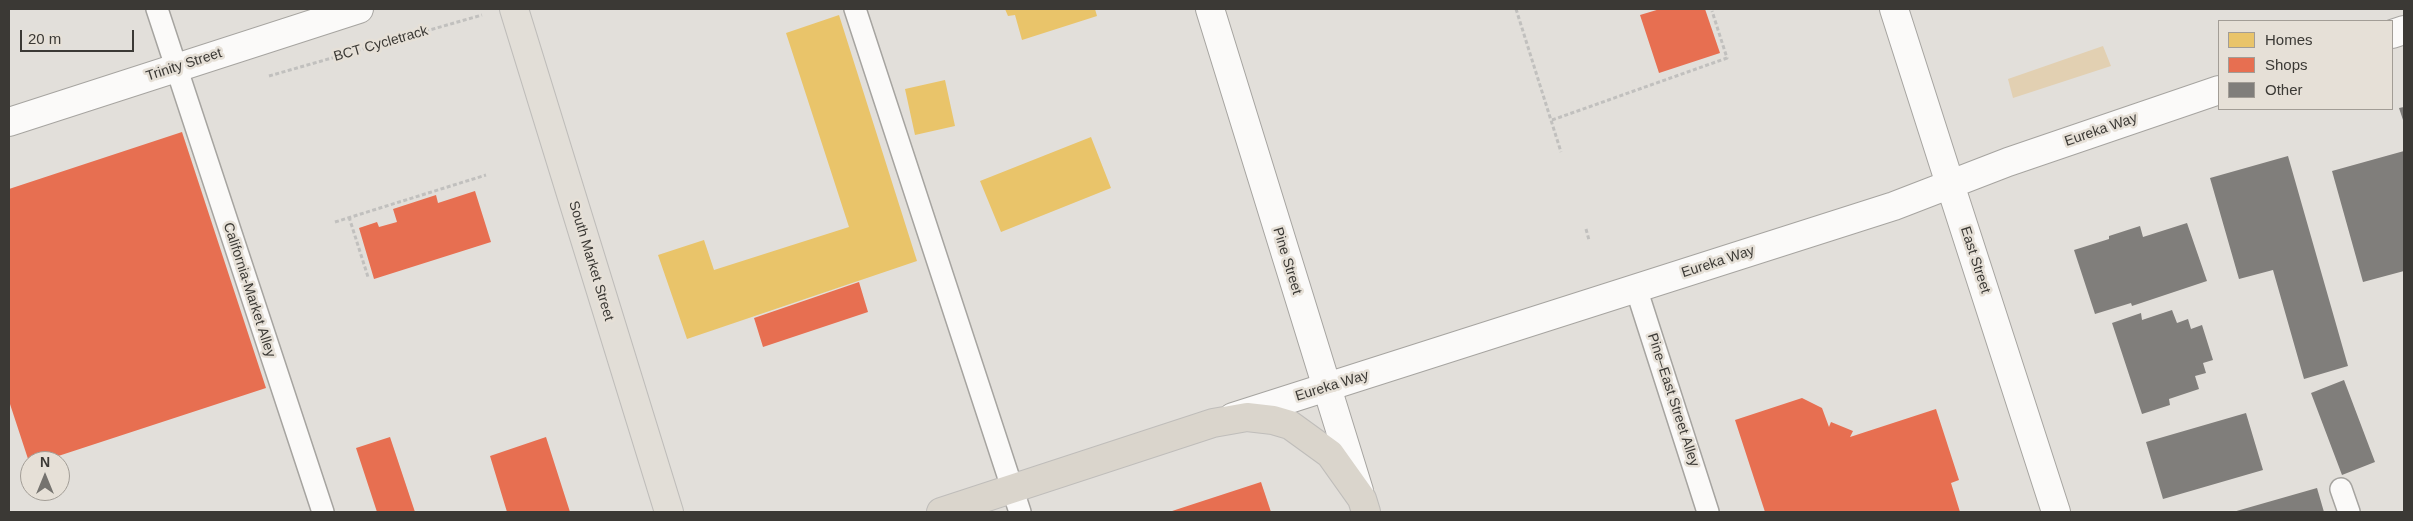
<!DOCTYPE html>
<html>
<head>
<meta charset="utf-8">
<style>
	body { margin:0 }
	#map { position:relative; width:2413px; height:521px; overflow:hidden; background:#e2dfda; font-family:Arial,sans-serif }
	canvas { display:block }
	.frame { position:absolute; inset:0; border:10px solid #3b3935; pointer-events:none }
	.legend { position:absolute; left:2218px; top:20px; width:175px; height:90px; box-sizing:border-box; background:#e6e0d7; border:1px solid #a29d96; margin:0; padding:6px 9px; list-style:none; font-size:15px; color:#3b3935 }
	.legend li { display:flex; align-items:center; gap:10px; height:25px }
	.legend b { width:25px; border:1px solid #a29d96 }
	.north { position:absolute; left:20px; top:451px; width:50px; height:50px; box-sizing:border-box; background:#e6e0d7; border:1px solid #a29d96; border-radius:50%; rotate:0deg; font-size:14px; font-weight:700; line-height:20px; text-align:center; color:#3b3935 }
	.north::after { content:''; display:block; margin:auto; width:18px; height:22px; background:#75736f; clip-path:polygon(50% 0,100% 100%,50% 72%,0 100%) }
	.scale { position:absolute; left:20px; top:30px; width:114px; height:22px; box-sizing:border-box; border:2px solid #3b3935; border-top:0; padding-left:6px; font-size:15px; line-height:18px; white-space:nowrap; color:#3b3935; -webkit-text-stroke:4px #e6e0d7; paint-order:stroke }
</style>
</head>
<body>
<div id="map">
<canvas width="2413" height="521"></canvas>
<div class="frame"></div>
<ul class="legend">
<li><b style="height:14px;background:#e9c46a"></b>Homes</li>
<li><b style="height:14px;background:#e76f51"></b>Shops</li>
<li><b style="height:14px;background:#807e7b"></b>Other</li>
</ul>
<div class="north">N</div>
<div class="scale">20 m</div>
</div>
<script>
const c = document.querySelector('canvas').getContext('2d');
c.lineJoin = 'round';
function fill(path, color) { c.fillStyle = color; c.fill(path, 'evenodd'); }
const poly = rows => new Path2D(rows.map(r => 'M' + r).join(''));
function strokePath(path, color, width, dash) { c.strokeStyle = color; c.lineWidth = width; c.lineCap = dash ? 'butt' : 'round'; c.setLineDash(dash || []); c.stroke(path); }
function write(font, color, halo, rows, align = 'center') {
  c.font = font + ' Arial,sans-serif'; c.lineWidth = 5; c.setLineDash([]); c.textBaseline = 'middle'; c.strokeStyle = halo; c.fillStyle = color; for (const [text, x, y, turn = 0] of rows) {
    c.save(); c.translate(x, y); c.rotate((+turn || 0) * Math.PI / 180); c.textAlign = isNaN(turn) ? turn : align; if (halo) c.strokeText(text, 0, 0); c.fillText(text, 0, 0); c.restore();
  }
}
const green = poly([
	[2103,46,2111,66,2013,98,2008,79]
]);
const homes = poly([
	[1005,9,1095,9,1097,16,1022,40,1015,15,1008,16],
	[839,15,917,261,687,339,658,255,704,240,714,270,849,227,786,33],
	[945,80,955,126,915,135,905,89],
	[1091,137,1111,188,1001,232,980,181]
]);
const shops = poly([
	[1660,9,1705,9,1720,53,1659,73,1640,15],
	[182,132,266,388,43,461,30,461,30,465,9,401,9,189],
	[475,191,491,242,374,279,359,228,377,222,379,227,397,222,393,209,436,195,438,203],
	[859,282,868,312,763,347,754,318],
	[1802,398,1822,408,1829,427,1831,422,1853,431,1850,437,1936,409,1959,480,1951,483,1960,512,1765,512,1735,420],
	[390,437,415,512,377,512,356,448],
	[546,437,570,512,507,512,490,456],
	[1261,482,1271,512,1169,512]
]);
const building = poly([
	[2404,107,2404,123,2399,108],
	[2404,151,2404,271,2363,282,2332,171],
	[2288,156,2348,366,2304,379,2273,270,2239,279,2210,178],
	[2187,223,2207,281,2132,306,2131,303,2095,314,2074,250,2109,239,2109,236,2140,226,2143,237],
	[2172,310,2177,323,2188,319,2191,329,2202,325,2213,360,2203,363,2206,373,2195,376,2199,389,2169,399,2170,405,2142,414,2112,323,2141,313,2142,320],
	[2344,380,2375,462,2342,475,2311,393],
	[2246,413,2263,470,2163,499,2146,442],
	[2317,488,2324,512,2233,512]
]);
const path = poly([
	[1516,9,1561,152],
	[269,76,482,15],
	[1552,120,1727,58,1712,11],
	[349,217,368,277],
	[335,222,486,175],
	[1586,229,1589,240]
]);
const service = poly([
	[157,9,323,512],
	[855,9,1020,512],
	[1636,288,1708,512],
	[2341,489,2349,512]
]);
const minor = poly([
	[1210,9,1359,491],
	[1894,9,1950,184],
	[9,122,359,9]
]);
const tertiary = poly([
	[2392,34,2404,30],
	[1950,184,2056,512],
	[1233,417,1894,206,2008,162,2219,90]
]);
const primary = poly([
	[514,9,669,512]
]);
const trunk = poly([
	[941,512,1213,423,1247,417,1273,420,1290,425,1330,454,1362,499,1366,512]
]);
const streetNames = [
	["BCT Cycletrack",381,44,-16],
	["Trinity Street",184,65,-18],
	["Eureka Way",2101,130,-19],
	["East Street",1975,260,72],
	["South Market Street",591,261,73],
	["Pine Street",1287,261,73],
	["Eureka Way",1718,262,-18],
	["California-Market Alley",249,290,72],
	["Eureka Way",1332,386,-17],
	["Pine–East Street Alley",1673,400,72]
];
fill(green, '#e2d0b2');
fill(homes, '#e9c46a');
fill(shops, '#e76f51');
fill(building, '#807e7b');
strokePath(service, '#a6a4a0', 24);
strokePath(minor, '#a6a4a0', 30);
strokePath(tertiary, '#a6a4a0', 30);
strokePath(primary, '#bfbdba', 30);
strokePath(trunk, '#bfbdba', 30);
strokePath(path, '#c1c0be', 3, [4, 2.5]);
strokePath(service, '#fbfaf9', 21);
strokePath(minor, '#fbfaf9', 28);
strokePath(tertiary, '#fbfaf9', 28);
strokePath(primary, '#e2ded7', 28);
strokePath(trunk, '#dad5cc', 28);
write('14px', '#3b3935', '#e6e0d7', streetNames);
</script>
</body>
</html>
